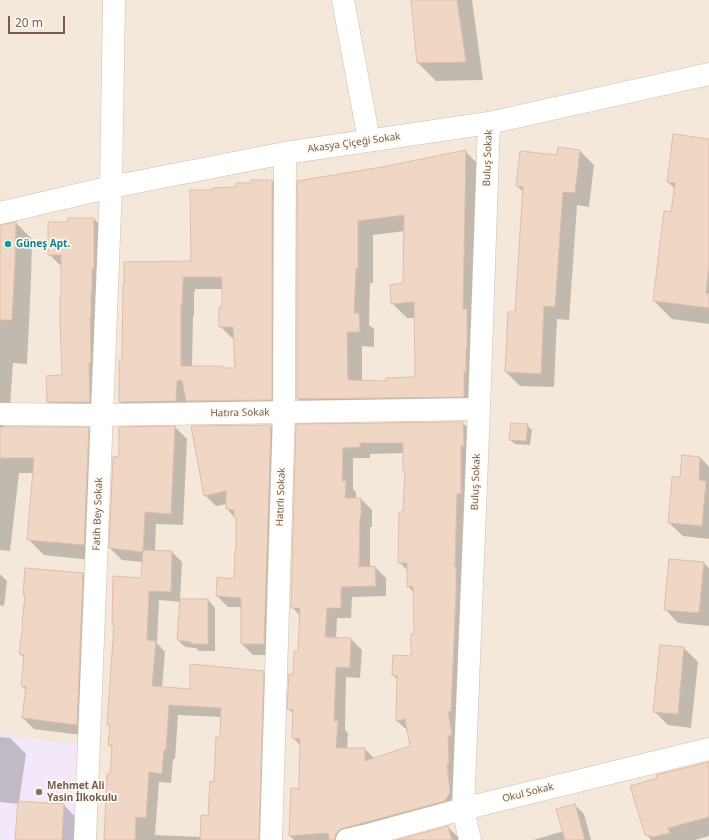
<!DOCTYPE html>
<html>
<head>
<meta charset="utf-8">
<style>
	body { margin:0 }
	#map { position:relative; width:709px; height:840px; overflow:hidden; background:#fcf6ec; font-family:"Noto Sans",sans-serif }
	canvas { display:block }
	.scale { position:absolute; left:8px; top:16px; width:57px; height:18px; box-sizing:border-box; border:2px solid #765d4f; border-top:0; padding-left:5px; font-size:12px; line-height:14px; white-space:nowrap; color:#765d4f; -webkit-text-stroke:3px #fefaf2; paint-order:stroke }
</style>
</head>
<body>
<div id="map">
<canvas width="709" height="840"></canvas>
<div class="scale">20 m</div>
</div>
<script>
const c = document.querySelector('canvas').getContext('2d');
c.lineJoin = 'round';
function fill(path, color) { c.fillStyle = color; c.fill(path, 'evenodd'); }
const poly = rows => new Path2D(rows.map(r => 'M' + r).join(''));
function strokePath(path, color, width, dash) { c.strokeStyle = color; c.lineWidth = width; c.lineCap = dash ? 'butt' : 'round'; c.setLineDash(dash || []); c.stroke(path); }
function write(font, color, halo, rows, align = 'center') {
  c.font = font + ' "Noto Sans",sans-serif'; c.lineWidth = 3.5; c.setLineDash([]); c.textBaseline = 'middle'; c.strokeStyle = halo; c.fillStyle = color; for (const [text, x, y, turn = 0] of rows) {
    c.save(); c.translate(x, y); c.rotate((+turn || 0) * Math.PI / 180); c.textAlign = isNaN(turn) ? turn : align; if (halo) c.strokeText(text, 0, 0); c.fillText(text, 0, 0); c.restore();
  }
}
const residential = poly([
	[0,0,709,0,709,840,0,840]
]);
const education = poly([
	[0,734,80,745,76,840,0,840]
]);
const shadow = poly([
	[412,0,472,0,483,80,436,81,418,63],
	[709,140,709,324,672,319,654,301,672,213,675,189,668,182],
	[465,151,480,166,479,411,312,414,298,399,298,182,382,168],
	[405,231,404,284,392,303,407,318,416,318,416,378,387,382,362,381,362,346,374,347,374,329,369,325,370,283,373,283,373,235],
	[580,151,594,165,589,207,577,205,569,320,557,319,554,387,520,386,506,372,516,313,524,193,517,186,558,156],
	[272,181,284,193,283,412,199,413,189,402,188,413,132,414,120,402,123,361,192,262,213,191,237,188,252,184],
	[195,289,223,289,222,308,220,326,232,338,235,339,236,369,224,369,223,367,192,367,193,316,194,316,194,292,195,292],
	[94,219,105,230,100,413,59,412,48,402,63,376,62,265,60,265,49,254,69,223],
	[16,223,32,239,31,280,27,364,13,363,9,420,5,424,4,427,88,428,105,444,100,561,44,555,28,539,34,473,19,473,10,551,0,550,0,227],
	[463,423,474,434,461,803,352,840,294,840,290,836,292,790,300,790,301,746,293,738,294,714,288,709,294,675,299,653,301,617,292,607,297,425],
	[404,453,404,471,406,472,404,513,399,562,408,571,408,586,414,593,415,635,412,657,393,675,398,680,397,721,408,731,411,747,375,759,365,749,347,749,348,733,345,730,346,677,360,678,362,650,351,639,336,639,337,618,351,618,352,597,386,596,386,578,375,567,370,567,370,527,372,527,372,510,361,499,356,499,356,492,353,489,353,458,370,458,370,454],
	[527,425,532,430,530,445,515,444,510,440],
	[271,426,282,437,275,655,253,655,242,644,242,607,228,607,217,596,235,580,237,520,227,509,227,504,216,506,205,495],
	[175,427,187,439,183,525,156,524,155,551,172,552,182,562,180,600,208,600,215,608,215,651,199,651,196,648,185,647,178,640,181,602,159,600,157,643,165,652,162,688,191,690,263,672,273,682,268,840,105,840,113,749,109,745,110,727,108,724,115,626,113,624,142,579,143,562,122,560,110,548,120,457],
	[178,715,222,717,221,738,215,783,208,817,201,837,155,835,159,782,171,783,173,759,175,759],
	[700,457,709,467,709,539,683,536,669,523,681,478],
	[704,563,709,568,709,626,678,623,665,609],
	[0,574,7,581,4,606,0,605],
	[83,574,94,585,88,736,34,729,23,718,27,691,22,686,25,659,20,654,24,625,25,595],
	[661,646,684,648,698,662,691,728,668,725,655,712],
	[0,737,10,738,26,754,19,802,64,805,77,819,76,840,16,840,19,804,0,802],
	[709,763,709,836,695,840,651,840,646,834],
	[575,805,584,814,591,840,533,840,564,831],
	[448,827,458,837,459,840,401,840]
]);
const building = poly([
	[411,0,457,0,466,62,417,63,411,0],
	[673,134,709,139,709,265,706,293,709,294,709,308,653,301,664,211,671,212,675,183,667,182,673,134],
	[558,147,580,150,575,193,563,192,555,307,544,306,541,374,505,372,508,312,515,312,523,187,516,186,520,151,557,155,558,147],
	[466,150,463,309,467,309,467,349,466,349,466,372,464,372,464,397,297,399,297,181,382,167,466,150],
	[404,215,403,283,390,285,391,304,414,302,415,377,386,378,386,381,348,380,347,332,360,332,359,313,354,313,356,269,358,269,358,221,404,215],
	[251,180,272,180,272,400,186,401,182,380,177,381,176,401,119,402,119,360,122,360,123,284,124,284,124,262,191,261,190,190,212,190,212,188,236,187,236,183,251,183,251,180],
	[183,277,222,277,222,307,219,307,219,327,233,327,235,368,223,368,223,366,181,366,181,304,182,304,183,281,184,281,183,277],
	[68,218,94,218,94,269,92,269,92,293,91,293,91,318,90,318,91,363,89,363,90,402,47,402,46,376,62,375,60,322,60,297,61,297,61,255,48,255,48,222,68,222,68,218],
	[16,222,15,264,12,320,0,320,0,225,16,222],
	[463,422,464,446,461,446,461,494,457,494,455,567,456,567,456,593,451,711,448,712,452,735,448,736,449,763,447,764,450,792,445,801,344,828,338,831,335,836,335,840,329,840,328,833,289,836,291,788,299,789,300,739,292,738,293,710,287,709,289,674,293,674,294,651,298,652,300,608,291,608,296,424,463,422],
	[360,443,403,443,403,471,405,471,403,512,399,512,398,563,407,563,407,587,413,587,414,634,411,634,411,656,393,655,392,675,397,676,396,721,405,719,410,746,365,761,365,748,336,748,338,721,334,721,336,667,350,668,351,638,325,637,327,608,341,608,341,587,376,586,375,566,359,567,360,517,361,517,361,498,345,498,346,481,342,481,343,448,360,447,360,443],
	[511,423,528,424,526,441,509,440,511,423],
	[271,425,264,644,241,644,241,598,216,596,217,577,234,579,235,550,236,550,236,517,234,517,234,510,226,509,226,491,204,496,191,426,271,425],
	[175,426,171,514,145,512,143,552,109,548,113,457,119,456,119,427,175,426],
	[0,427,89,427,84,545,27,540,34,458,0,458,0,427],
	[682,455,700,457,699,480,706,481,702,526,668,523,672,477,680,477,682,455],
	[143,550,172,551,171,592,149,591,147,640,156,641,152,686,190,689,190,664,264,671,259,840,200,840,201,815,208,816,210,781,214,782,216,737,220,737,221,708,169,705,166,750,164,750,162,774,149,772,146,818,136,817,135,840,104,840,107,774,110,774,112,745,108,745,110,725,107,725,114,625,112,625,113,576,141,578,143,550],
	[669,559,704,562,699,613,664,610,669,559],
	[25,568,83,573,77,725,22,718,26,687,21,686,24,655,19,654,23,624,22,624,25,595,23,595,25,568],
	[180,599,208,599,208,644,191,644,191,642,177,640,180,599],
	[660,645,684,647,678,714,653,712,660,645],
	[709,762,709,817,668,828,670,833,653,837,645,835,630,786,657,778,656,775,709,762],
	[18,801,64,804,62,840,15,840,18,801],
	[575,804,585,840,565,840,556,809,575,804],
	[448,826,452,840,397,840,448,826]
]);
const minor = poly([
	[343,0,369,140],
	[0,213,111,187,285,153,489,123,709,74],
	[0,414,102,415,479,409],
	[85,840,111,187,114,0],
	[271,840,284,413,285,153],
	[347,840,364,836,463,809,709,749],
	[470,840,463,809,479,409,489,123]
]);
const markers = [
	[8,244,4,"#0f9aa8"],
	[39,792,4,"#8d6e63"]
];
const streetNames = [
	["Akasya Çiçeği Sokak",354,143,-8],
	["Buluş Sokak",488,158,-88],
	["Hatıra Sokak",240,413,-1],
	["Buluş Sokak",476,482,-88],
	["Hatırlı Sokak",281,497,-88],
	["Fatih Bey Sokak",98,514,-88],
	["Okul Sokak",528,793,-14]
];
const cultureNames = [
	["Güneş Apt.",16,244]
];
const educationNames = [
	["Mehmet Ali",47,786],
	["Yasin İlkokulu",47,798]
];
fill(residential, '#f3e8da');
fill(education, '#f3e8f9');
fill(shadow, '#0003');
fill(building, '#f0d6c5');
strokePath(building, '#e1bda6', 1);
strokePath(minor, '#cebeb1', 23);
strokePath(minor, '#fff', 22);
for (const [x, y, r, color] of markers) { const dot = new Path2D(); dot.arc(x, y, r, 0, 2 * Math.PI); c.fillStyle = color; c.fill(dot); strokePath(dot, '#fefaf2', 1.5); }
write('10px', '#765d4f', '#fefaf2', streetNames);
write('bold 10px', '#0d838f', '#fefaf2', cultureNames, 'left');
write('bold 10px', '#785e54', '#fefaf2', educationNames, 'left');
</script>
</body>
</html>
